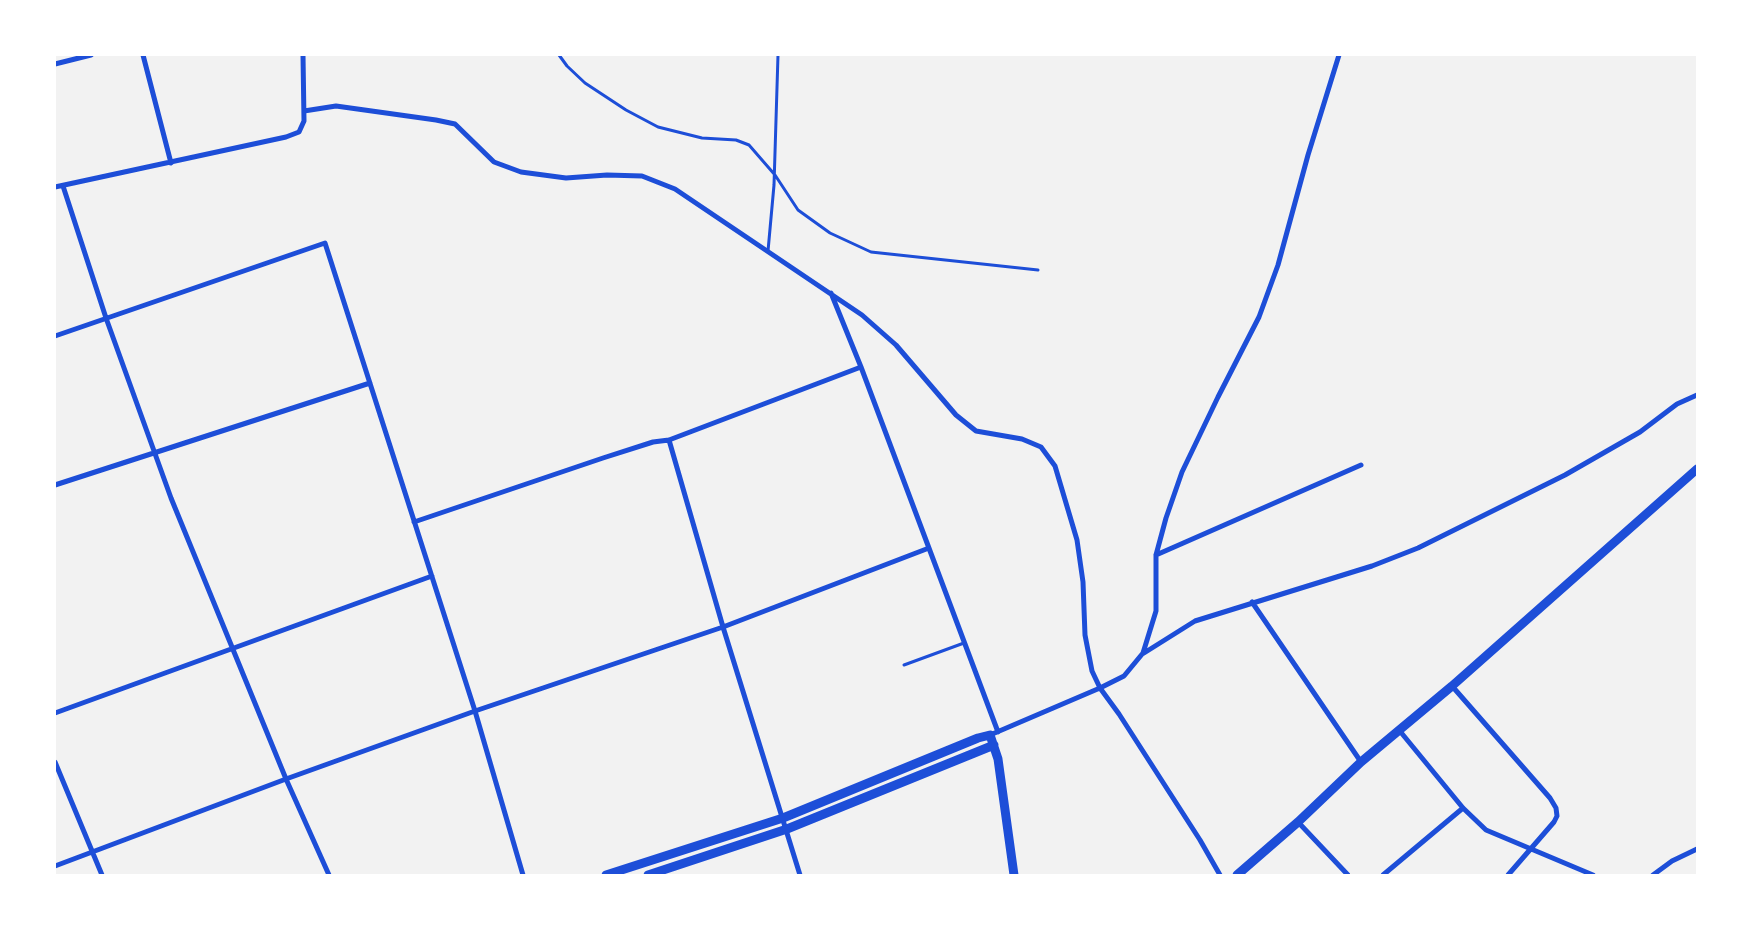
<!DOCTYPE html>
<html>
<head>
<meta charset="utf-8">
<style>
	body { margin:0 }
	#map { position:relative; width:1752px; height:930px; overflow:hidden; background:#f2f2f2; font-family:Manrope,sans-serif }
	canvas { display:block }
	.frame { position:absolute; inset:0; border:56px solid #fff; pointer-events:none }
</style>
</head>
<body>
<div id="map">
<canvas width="1752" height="930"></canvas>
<div class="frame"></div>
</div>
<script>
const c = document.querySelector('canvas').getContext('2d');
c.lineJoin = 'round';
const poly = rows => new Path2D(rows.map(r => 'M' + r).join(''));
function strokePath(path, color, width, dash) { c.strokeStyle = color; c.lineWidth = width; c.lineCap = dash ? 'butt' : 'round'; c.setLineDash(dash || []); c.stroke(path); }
const service = poly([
	[559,55,567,66,585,83,626,110,658,127,702,138,736,140,749,145,775,175,798,210,830,233,871,252,1038,270],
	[768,251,774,185,778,55],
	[904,665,964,643]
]);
const minor = poly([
	[143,55,171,163],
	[55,64,91,55],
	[304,111,336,106,436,120,455,124,494,162,521,172,566,178,607,175,642,176,675,189,862,315,896,345,956,415,976,431,1022,439,1041,447,1055,466,1077,540,1083,582,1085,635,1092,671,1100,688,1119,714,1200,840,1220,875],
	[63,186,106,318,171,498,286,779,329,875],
	[55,187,286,137,299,132,304,121,303,55],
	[831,293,861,367,998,732],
	[55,336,325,243,475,711,523,875],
	[669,440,723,627,800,875],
	[55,485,370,383],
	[414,522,603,458,653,442,669,440,861,367],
	[1156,555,1361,465],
	[1252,602,1361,762],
	[1144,653,1195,621,1372,566,1418,548,1565,475,1640,432,1677,404,1697,395],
	[1452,686,1550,798,1556,808,1557,816,1554,822,1508,875],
	[55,713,432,576],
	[1399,730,1463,808,1486,830,1593,875],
	[990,735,1100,688,1124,676,1143,653,1156,611,1156,555,1166,518,1182,472,1218,397,1259,317,1278,265,1308,155,1339,55],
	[55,762,102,875],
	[1298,822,1348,875],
	[55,866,286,779,475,711,723,627,929,548],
	[1383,875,1463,808],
	[1653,875,1672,861,1697,849]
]);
const secondary = poly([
	[606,875,783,818,978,738,990,735,998,759,1014,875],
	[648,875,787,829,994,745],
	[1237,875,1298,822,1361,762,1452,686,1697,469]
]);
strokePath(service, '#1d4ed8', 3);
strokePath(minor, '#1d4ed8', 5);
strokePath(secondary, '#1d4ed8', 9);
</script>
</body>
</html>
